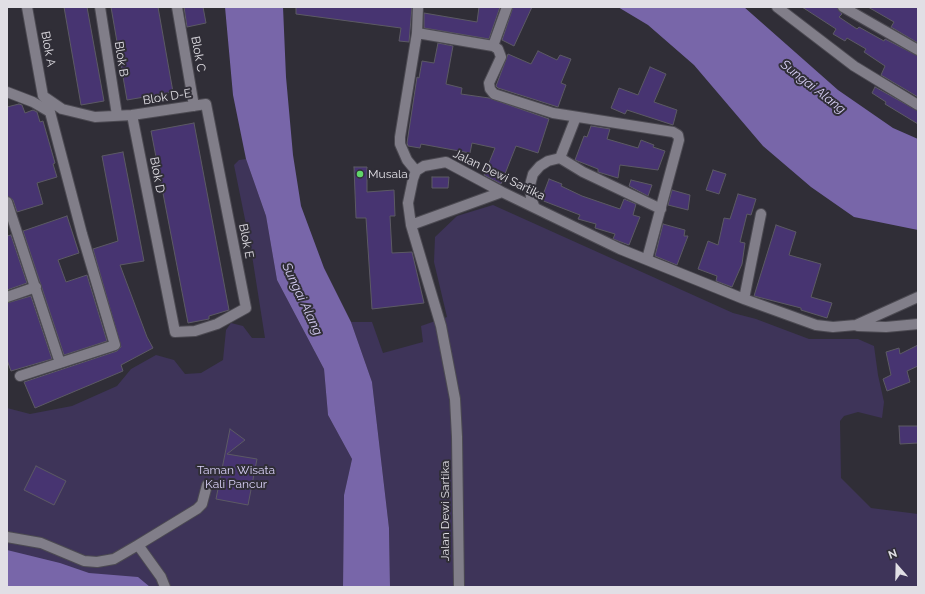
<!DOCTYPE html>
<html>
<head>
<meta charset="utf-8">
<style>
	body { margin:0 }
	#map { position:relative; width:925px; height:594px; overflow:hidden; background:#302e37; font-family:Raleway,sans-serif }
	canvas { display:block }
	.frame { position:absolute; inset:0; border:8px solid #e1dfe5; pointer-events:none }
	.north { position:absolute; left:877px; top:546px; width:40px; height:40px; -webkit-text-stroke:3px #302e37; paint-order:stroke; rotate:340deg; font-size:11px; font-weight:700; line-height:16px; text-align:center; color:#e1dfe5 }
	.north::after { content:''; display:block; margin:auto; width:14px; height:18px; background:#e1dfe5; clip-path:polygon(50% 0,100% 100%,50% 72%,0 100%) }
</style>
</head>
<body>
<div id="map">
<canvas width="925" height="594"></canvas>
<div class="frame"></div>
<div class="north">N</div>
</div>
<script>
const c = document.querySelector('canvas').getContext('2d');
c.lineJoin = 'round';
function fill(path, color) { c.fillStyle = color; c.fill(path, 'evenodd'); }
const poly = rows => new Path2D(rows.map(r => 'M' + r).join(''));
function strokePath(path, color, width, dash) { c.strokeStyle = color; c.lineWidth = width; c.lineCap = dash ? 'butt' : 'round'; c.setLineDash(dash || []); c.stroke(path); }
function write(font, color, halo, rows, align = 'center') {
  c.font = font + ' Raleway,sans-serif'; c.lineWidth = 4; c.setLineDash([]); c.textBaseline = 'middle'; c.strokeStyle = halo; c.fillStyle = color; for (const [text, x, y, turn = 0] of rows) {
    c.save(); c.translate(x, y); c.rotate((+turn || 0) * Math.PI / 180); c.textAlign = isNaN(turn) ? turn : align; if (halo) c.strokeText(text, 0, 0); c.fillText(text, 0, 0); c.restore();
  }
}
const green = poly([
	[246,159,266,216,277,280,324,369,328,415,352,459,344,495,343,587,7,587,7,408,30,414,72,406,117,386,131,369,156,355,174,360,185,374,201,373,223,360,226,330,231,323,243,326,252,338,265,338,251,249,234,165,239,160],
	[493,205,733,313,756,319,809,339,858,339,874,346,878,375,884,402,882,418,858,412,844,416,840,421,841,478,871,508,918,514,918,587,390,587,389,528,372,382,351,322,372,322,383,353,423,342,421,326,447,317,434,262,435,237,457,216]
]);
const water = poly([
	[225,7,283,7,286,77,293,155,301,206,324,268,351,322,372,382,389,528,390,587,343,587,344,495,352,459,328,415,324,369,277,280,266,216,246,159,233,95],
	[618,7,744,7,838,90,893,128,918,139,918,230,854,217,811,187,763,146,694,65,648,25],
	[7,550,60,563,89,573,138,577,150,587,7,587]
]);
const building = poly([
	[64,7,87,7,104,101,81,105,64,7],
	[111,7,158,7,173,92,127,100,111,7],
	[184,7,203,7,206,23,187,27,184,7],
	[296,7,412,7,409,42,399,41,401,28,296,14,296,7],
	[479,7,500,7,489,39,424,28,424,13,477,22,479,7],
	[513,7,532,7,514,46,502,40,513,7],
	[802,7,837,7,842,14,839,17,857,29,859,27,884,41,885,39,918,56,918,97,881,75,885,66,864,52,866,49,847,38,845,41,833,34,836,29,802,7],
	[868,7,918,7,918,43,891,27,894,22,868,7],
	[438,43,453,46,446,84,462,88,461,94,489,98,549,119,538,153,516,146,501,184,484,175,495,148,472,143,470,153,421,144,420,148,408,146,407,143,417,77,419,78,422,61,434,63,438,43],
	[538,51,557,60,560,55,571,59,561,83,566,85,558,107,498,88,496,86,508,54,531,64,538,51],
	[650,67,666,74,654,102,677,110,673,125,627,110,625,114,611,108,619,88,638,95,650,67],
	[875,87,918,111,918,124,885,104,886,102,872,93,875,87],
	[19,104,22,105,25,113,33,110,37,112,40,122,43,121,55,163,53,164,57,177,37,183,43,204,17,212,13,200,7,196,7,107,19,104],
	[194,123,229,310,209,316,209,319,188,323,151,131,194,123],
	[591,126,610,129,607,139,638,148,641,140,654,145,653,147,665,151,658,170,620,165,618,178,598,172,598,169,575,160,584,136,587,137,591,126],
	[123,152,144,261,120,265,147,337,153,348,121,365,123,371,35,408,24,382,117,351,121,347,93,249,118,241,102,156,123,152],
	[354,167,367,167,367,192,394,190,395,216,390,216,392,253,412,252,424,303,372,309,366,218,356,218,354,167],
	[713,170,726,174,719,194,706,190,713,170],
	[432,177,449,177,448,188,432,188,432,177],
	[549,179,562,184,561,186,582,196,620,209,624,199,636,204,633,215,640,217,629,245,613,239,615,234,595,228,596,224,578,219,580,215,541,200,549,179],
	[631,180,652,185,648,196,629,186,631,180],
	[672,190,690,195,688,210,668,205,672,190],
	[738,194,756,199,751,215,747,214,740,242,745,243,742,264,732,287,716,281,717,276,698,269,708,241,718,245,724,218,730,219,738,194],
	[67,216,79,253,58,260,66,282,87,275,107,341,64,355,23,231,67,216],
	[663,224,685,230,684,236,688,236,677,265,655,256,663,224],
	[776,225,796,232,789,255,821,264,811,297,832,303,827,318,801,310,801,308,754,296,776,225],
	[11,235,27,283,7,290,7,236,11,235],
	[31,296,52,359,11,371,7,360,7,303,31,296],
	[918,345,918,366,907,371,910,382,887,391,883,379,891,375,886,352,899,348,900,354,918,345],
	[899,426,918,426,918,443,900,444,899,426],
	[230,429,245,440,227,454,257,459,248,505,216,499,230,429],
	[36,466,66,481,54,505,24,490,36,466]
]);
const minor = poly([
	[27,7,43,96,62,109,95,117,132,115,175,332,195,331,217,324,246,308,206,104,132,115],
	[100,7,117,115],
	[177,7,194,106],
	[777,7,854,66,918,105],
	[843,7,918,50],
	[417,33,493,46,498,49,501,57,489,83,490,89,494,94,553,113,673,132,678,135,679,140,647,259],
	[493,46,507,7],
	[7,92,33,102,50,112,82,234,115,345,20,376],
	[560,158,576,117],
	[416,171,407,160,400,144,400,137,417,33,418,7],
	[7,202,60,363],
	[535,208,531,198,530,185,533,174,540,166,548,161,560,158,583,172,661,209],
	[411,225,502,192],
	[7,297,36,287],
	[744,299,761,214],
	[858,326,886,327,918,324],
	[7,537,41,543,84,561,97,562,114,559,138,545],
	[165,587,161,577,138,545,197,509,202,504,207,485],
	[459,587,457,437,455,399,441,326,411,225,408,203,413,179,416,171,424,166,446,162,502,192,620,249,744,299,816,325,833,327,856,325,918,297]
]);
const markers = [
	[360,174,4,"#60d56a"]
];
const streetNames = [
	["Blok A",48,49,80],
	["Blok C",198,54,80],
	["Blok B",121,59,81],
	["Blok D-E",167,97,-9],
	["Blok D",157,175,79],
	["Jalan Dewi Sartika",499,175,26],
	["Blok E",246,241,79],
	["Jalan Dewi Sartika",445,511,-90]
];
const poiNames = [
	["Musala",368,174]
];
const parkNames = [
	["Taman Wisata",236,470],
	["Kali Pancur",236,484]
];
const waterNames = [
	["Sungai Alang",813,87,38],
	["Sungai Alang",302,299,65]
];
fill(green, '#3e3459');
fill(water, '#7866a9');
fill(building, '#473471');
strokePath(building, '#5c5a64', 1);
strokePath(minor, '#4c4a52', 12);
strokePath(minor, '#817e89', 10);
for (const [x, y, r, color] of markers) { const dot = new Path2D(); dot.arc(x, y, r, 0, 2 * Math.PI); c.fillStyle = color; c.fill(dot); strokePath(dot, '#302e37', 1.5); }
write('12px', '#e1dfe5', '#302e37', streetNames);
write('12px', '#e1dfe5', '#302e37', poiNames, 'left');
write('12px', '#dad2f8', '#302e37', parkNames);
write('italic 13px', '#d4ccf2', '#302e37', waterNames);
</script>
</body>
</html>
